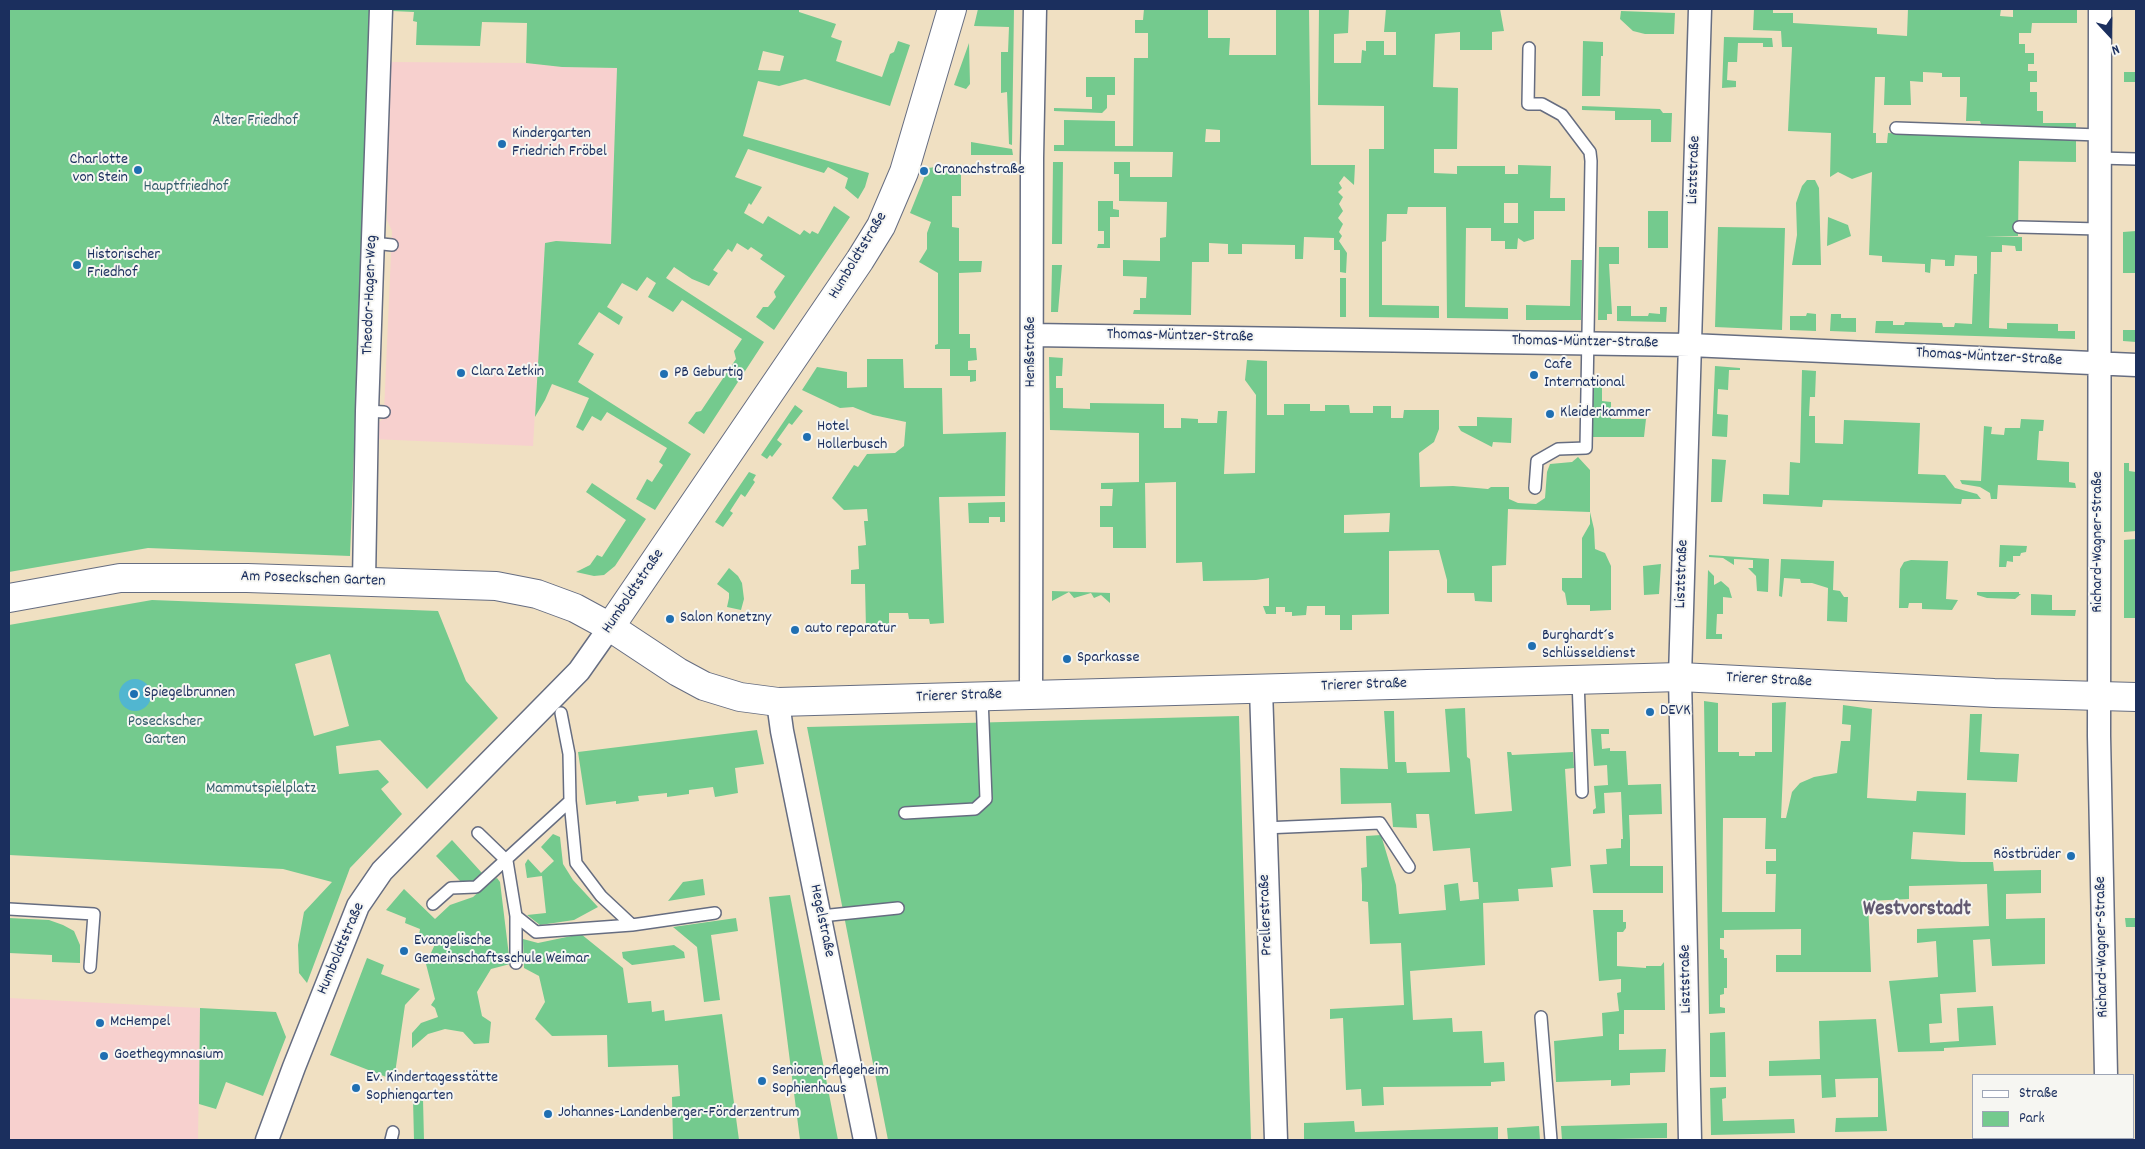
<!DOCTYPE html>
<html>
<head>
<meta charset="utf-8">
<style>
	body { margin:0 }
	#map { position:relative; width:2145px; height:1149px; overflow:hidden; background:#f0e0c2; font-family:Dekko,sans-serif }
	canvas { display:block }
	.frame { position:absolute; inset:0; border:10px solid #1b2f5e; pointer-events:none }
	.legend { position:absolute; left:1972px; top:1074px; width:162px; height:65px; box-sizing:border-box; background:#f6f6f2; border:1px solid #9ea6b7; margin:0; padding:6px 9px; list-style:none; font-size:15px; color:#1b2f5e }
	.legend li { display:flex; align-items:center; gap:10px; height:25px }
	.legend b { width:25px; border:1px solid #9ea6b7 }
	.north { position:absolute; left:2085px; top:10px; width:50px; height:50px; -webkit-text-stroke:4px #f6f6f2; paint-order:stroke; rotate:159deg; font-size:14px; font-weight:700; line-height:20px; text-align:center; color:#1b2f5e }
	.north::after { content:''; display:block; margin:auto; width:18px; height:22px; background:#1b2f5e; clip-path:polygon(50% 0,100% 100%,50% 72%,0 100%) }
</style>
</head>
<body>
<div id="map">
<canvas width="2145" height="1149"></canvas>
<div class="frame"></div>
<ul class="legend">
<li><b style="height:6px;background:#fff"></b>Straße</li>
<li><b style="height:14px;background:#74ca8e"></b>Park</li>
</ul>
<div class="north">N</div>
</div>
<script>
const c = document.querySelector('canvas').getContext('2d');
c.lineJoin = 'round';
function fill(path, color) { c.fillStyle = color; c.fill(path, 'evenodd'); }
const poly = rows => new Path2D(rows.map(r => 'M' + r).join(''));
function strokePath(path, color, width, dash) { c.strokeStyle = color; c.lineWidth = width; c.lineCap = dash ? 'butt' : 'round'; c.setLineDash(dash || []); c.stroke(path); }
function write(font, color, halo, rows, align = 'center') {
  c.font = font + ' Dekko,sans-serif'; c.lineWidth = 4; c.setLineDash([]); c.textBaseline = 'middle'; c.strokeStyle = halo; c.fillStyle = color; for (const [text, x, y, turn = 0] of rows) {
    c.save(); c.translate(x, y); c.rotate((+turn || 0) * Math.PI / 180); c.textAlign = isNaN(turn) ? turn : align; if (halo) c.strokeText(text, 0, 0); c.fillText(text, 0, 0); c.restore();
  }
}
const built = poly([
	[391,62,526,63,562,67,617,68,611,244,556,241,545,243,533,446,372,439,372,427,383,419,384,412,392,231,387,220],
	[9,998,200,1008,198,1140,9,1140]
]);
const green = poly([
	[9,9,371,9,350,556,148,548,9,572],
	[392,9,799,9,799,12,836,24,831,37,842,41,836,61,882,77,890,54,894,52,898,41,910,45,890,106,805,79,779,86,758,81,743,136,869,173,865,187,858,199,845,188,848,178,828,167,824,173,748,149,735,177,762,187,751,205,749,203,744,213,763,224,768,216,800,235,804,230,810,234,812,231,818,234,834,206,850,217,774,330,756,317,763,307,768,307,776,297,774,292,785,276,760,259,763,255,751,247,748,250,737,243,732,252,728,249,713,270,718,273,709,286,692,279,674,267,666,278,764,342,704,434,688,423,696,412,701,411,736,359,734,351,742,339,682,300,673,312,648,297,656,283,647,277,637,291,622,283,607,307,623,317,619,325,599,312,578,344,594,354,578,382,691,454,655,510,636,499,647,479,652,482,663,465,659,462,667,448,607,412,601,421,592,416,583,431,576,427,589,398,552,384,545,400,535,417,545,243,556,241,611,244,617,68,562,67,526,63,527,23,482,22,480,46,416,45,417,22,413,21,414,12,392,11],
	[763,51,784,56,780,71,758,70],
	[978,9,1014,9,1012,145,1009,144,1007,92,1001,93,1001,52,1008,52,1009,27,974,26],
	[1144,9,1208,9,1208,38,1230,38,1229,55,1276,55,1276,9,1309,9,1311,165,1355,165,1354,185,1344,176,1339,183,1342,188,1338,192,1343,197,1339,204,1343,211,1338,218,1343,224,1339,232,1342,236,1339,241,1347,253,1346,273,1340,272,1340,250,1334,250,1334,238,1304,237,1303,259,1295,259,1295,245,1242,244,1242,254,1228,254,1228,244,1209,243,1209,262,1192,262,1191,315,1133,314,1134,310,1140,310,1140,298,1146,298,1147,277,1123,276,1123,260,1160,261,1160,238,1166,237,1167,202,1119,201,1119,174,1114,174,1114,162,1130,162,1130,177,1172,177,1173,152,1054,151,1054,145,1064,145,1064,120,1115,121,1115,146,1133,146,1134,58,1148,58,1148,33,1135,33,1135,20,1143,20],
	[1206,129,1220,130,1220,142,1205,142],
	[1319,9,1349,9,1348,33,1334,34,1334,63,1361,63,1362,50,1366,51,1366,41,1384,41,1384,55,1396,55,1396,32,1384,32,1386,9,1500,9,1504,31,1492,32,1492,50,1460,50,1460,32,1435,34,1433,87,1458,88,1457,149,1434,149,1434,173,1457,174,1457,166,1505,166,1505,174,1518,174,1518,165,1551,166,1550,198,1565,198,1565,211,1534,211,1534,239,1524,242,1518,238,1517,249,1505,249,1505,241,1491,241,1491,228,1466,228,1465,307,1508,308,1508,319,1447,318,1446,207,1408,207,1407,214,1387,214,1386,241,1382,242,1382,305,1439,306,1439,318,1369,317,1369,149,1384,149,1384,106,1318,105],
	[1504,203,1518,203,1518,223,1504,223],
	[1754,9,1773,9,1773,13,1793,13,1793,23,1877,28,1877,34,1907,36,1908,9,2001,9,2000,16,2013,17,2013,9,2077,9,2077,23,2032,23,2031,33,2019,33,2019,44,2025,44,2025,53,2034,53,2034,64,2028,64,2028,71,2037,71,2037,82,2030,82,2030,92,2037,92,2037,111,2043,111,2043,123,2076,123,2076,128,1981,124,1980,121,1966,121,1967,97,1960,97,1960,77,1942,77,1942,73,1923,72,1923,82,1910,81,1911,105,1884,105,1885,77,1875,77,1873,133,1876,133,1876,143,1887,143,1888,133,2076,140,2076,162,2019,161,2018,236,1985,236,2022,237,2022,251,2016,251,2015,246,2002,245,2002,252,1991,252,1989,328,2007,329,2007,323,2058,324,2058,331,2075,331,2075,339,1875,333,1876,321,1893,321,1893,325,1904,325,1905,322,1942,323,1943,327,1954,327,1955,323,1972,324,1974,274,1977,274,1977,256,1955,255,1954,266,1945,266,1945,260,1931,259,1930,273,1925,272,1925,264,1882,262,1882,256,1869,255,1872,172,1852,179,1838,172,1830,177,1831,133,1788,131,1792,47,1782,47,1781,31,1753,30],
	[1621,11,1675,13,1674,34,1645,34,1633,31,1620,19],
	[1724,37,1772,38,1773,47,1763,47,1763,43,1738,43,1737,62,1728,62,1727,80,1736,81,1736,87,1722,88],
	[1583,41,1603,42,1603,56,1601,56,1600,96,1582,96],
	[969,43,970,84,966,89,954,85],
	[2124,72,2136,72,2136,82,2124,82],
	[1086,77,1115,77,1115,95,1107,95,1107,108,1102,113,1054,111,1054,108,1092,109,1092,97,1086,97],
	[1582,106,1660,109,1663,113,1672,113,1671,142,1651,142,1651,120,1615,120,1615,111,1582,110],
	[971,142,1012,149,1013,155,971,155],
	[1053,162,1063,162,1062,244,1052,244],
	[961,164,961,196,952,196,952,227,959,228,959,261,982,261,981,272,959,273,959,334,970,334,970,348,976,348,977,360,968,361,968,370,976,370,976,381,970,382,970,376,950,376,950,349,935,349,935,345,938,344,938,273,919,262,927,249,927,233,931,222,910,213,928,168],
	[1807,180,1815,180,1819,188,1821,265,1792,265,1797,235,1796,203,1802,186],
	[1098,201,1113,201,1113,209,1119,210,1119,217,1110,217,1110,248,1097,248,1098,244,1104,244,1104,231,1098,231],
	[1648,211,1668,211,1668,248,1648,248],
	[1828,217,1848,225,1851,236,1827,246],
	[1718,227,1785,228,1782,330,1715,327],
	[2136,231,2136,273,2123,273,2123,232],
	[1599,247,1619,247,1619,264,1609,264,1612,314,1607,314,1607,320,1598,320],
	[1571,260,1582,260,1581,320,1526,320,1526,305,1570,306],
	[1052,265,1062,265,1058,312,1051,312],
	[1340,278,1346,278,1346,317,1340,317],
	[1617,306,1631,306,1631,316,1648,316,1649,313,1660,314,1660,307,1667,307,1666,322,1617,321],
	[1807,313,1816,314,1816,331,1790,330,1790,316,1806,316],
	[1831,314,1841,314,1841,318,1856,318,1856,332,1830,331],
	[2123,330,2136,330,2136,342,2123,341],
	[1049,357,1063,358,1062,376,1056,376,1056,388,1063,388,1063,408,1090,409,1090,403,1164,404,1164,428,1181,428,1181,418,1198,419,1198,423,1217,423,1218,411,1227,411,1224,474,1255,473,1256,395,1245,380,1247,360,1267,361,1267,415,1284,415,1284,404,1310,404,1310,411,1325,411,1325,405,1349,405,1350,413,1373,413,1373,406,1391,406,1391,418,1403,418,1404,410,1439,410,1439,429,1434,442,1419,453,1420,487,1453,486,1488,489,1491,487,1509,487,1509,499,1518,503,1536,504,1545,498,1547,472,1550,464,1572,462,1578,457,1590,470,1590,512,1594,529,1595,549,1605,553,1611,566,1611,610,1590,611,1590,605,1567,605,1565,593,1562,590,1562,578,1582,578,1582,538,1590,524,1590,512,1508,509,1506,565,1492,566,1492,602,1475,601,1474,593,1447,593,1447,580,1439,550,1389,551,1389,614,1352,615,1352,630,1340,630,1340,615,1325,615,1325,606,1307,606,1306,615,1292,616,1292,612,1285,612,1285,607,1276,607,1276,614,1266,614,1263,606,1269,606,1269,578,1256,580,1203,581,1202,562,1176,563,1176,482,1145,483,1146,548,1113,548,1113,527,1100,527,1100,506,1112,506,1113,489,1101,489,1101,483,1139,482,1139,433,1050,430],
	[1390,513,1389,532,1344,533,1344,515],
	[867,359,903,359,904,388,942,388,943,434,1006,432,1005,496,939,497,944,623,930,624,929,619,909,619,908,613,889,613,889,625,885,625,884,628,866,629,865,584,851,584,851,570,859,569,858,546,866,545,864,521,868,521,867,509,844,510,832,498,854,465,858,467,867,454,895,453,904,446,906,422,873,415,853,407,840,408,802,390,817,367,847,372,847,388,867,387],
	[1715,366,1740,368,1740,370,1729,370,1728,390,1718,389,1717,414,1728,415,1727,437,1712,436],
	[1802,370,1816,371,1815,397,1810,397,1809,416,1815,416,1815,443,1843,444,1844,420,1920,423,1918,474,1945,475,1955,488,1977,494,1981,499,1962,499,1961,504,1823,500,1822,507,1763,504,1763,494,1789,495,1790,462,1800,463],
	[1594,383,1602,383,1602,401,1611,402,1611,419,1646,419,1644,437,1590,437],
	[795,405,803,411,792,425,789,423,777,440,782,444,772,457,770,455,767,459,761,455],
	[1477,417,1512,418,1511,443,1493,442,1492,447,1461,431,1458,426,1477,426],
	[2021,419,2044,420,2043,431,2039,431,2037,460,2069,462,2069,482,2075,483,2076,488,1998,485,1997,499,1991,499,1990,493,1980,487,1962,484,1960,480,1981,481,1984,426,1992,427,1991,434,2004,435,2005,428,2020,428],
	[1712,459,1726,460,1722,502,1711,502],
	[2124,463,2129,463,2129,471,2136,472,2136,531,2124,532],
	[749,472,756,475,753,480,755,482,745,497,741,494,730,511,733,513,723,527,715,522],
	[592,483,646,519,615,566,604,575,594,576,576,572,590,565,597,555,602,557,626,520,586,492],
	[1005,502,1005,522,1000,522,1000,517,989,517,989,523,969,523,968,503],
	[2136,539,2136,610,2135,618,2124,618,2124,540],
	[2000,545,2027,546,2026,552,2021,553,2020,556,2013,556,2013,562,2007,561,2006,567,1999,567],
	[1709,555,1769,559,1768,592,1757,591,1756,576,1748,568,1753,568,1753,560,1734,559,1734,565,1723,558,1709,557],
	[1781,559,1834,561,1833,590,1840,591,1844,597,1848,597,1847,622,1827,621,1828,588,1812,583,1801,583,1800,579,1784,578,1782,597,1779,596],
	[1911,560,1948,561,1946,599,1958,600,1952,610,1922,609,1922,603,1909,603,1908,608,1899,608,1900,569,1904,562],
	[1661,564,1659,594,1644,595,1643,566],
	[729,568,738,576,742,583,744,599,741,610,727,607,729,598,729,593,717,584],
	[1708,570,1714,576,1714,585,1721,581,1729,588,1732,598,1723,597,1723,614,1717,614,1716,634,1722,634,1722,639,1706,639],
	[1052,591,1110,593,1110,603,1101,595,1094,598,1091,593,1074,598,1069,592,1052,601],
	[1977,592,2019,592,2019,594,2021,594,2015,599,1987,598,1977,595],
	[2031,594,2052,595,2052,610,2076,610,2075,616,2031,615],
	[152,600,438,611,466,681,498,718,427,789,380,740,336,746,339,774,378,770,389,782,381,789,402,814,350,868,307,983,299,973,298,945,304,912,332,882,283,869,9,855,9,625],
	[330,654,349,726,314,736,295,664],
	[1704,701,1718,703,1718,752,1739,752,1739,756,1755,756,1755,752,1772,752,1772,703,1786,702,1781,818,1786,818,1792,792,1800,783,1814,777,1837,773,1841,741,1850,741,1851,725,1842,724,1843,705,1872,709,1867,798,1916,801,1917,791,1966,793,1965,835,1913,832,1911,859,1962,862,1993,862,1994,871,2041,870,2041,893,2006,894,2006,919,2045,918,2045,964,1992,966,1990,939,1973,940,1976,992,1940,994,1942,1023,1929,1024,1930,1043,1959,1041,1957,1008,1993,1006,1996,1045,1944,1048,1944,1051,1898,1052,1889,981,1938,977,1936,941,1917,943,1917,929,1989,926,1987,884,1909,886,1909,899,1868,901,1871,972,1776,972,1776,955,1801,955,1801,929,1724,930,1724,938,1720,938,1720,949,1724,950,1724,958,1727,958,1727,988,1724,988,1724,994,1720,995,1720,1007,1725,1008,1725,1013,1709,1014],
	[1723,818,1766,818,1765,849,1776,849,1776,861,1766,861,1766,874,1776,874,1775,912,1722,912],
	[1465,708,1467,757,1470,759,1475,814,1512,811,1507,752,1511,752,1512,755,1573,752,1574,768,1565,769,1571,866,1551,868,1553,887,1518,889,1519,901,1483,903,1485,965,1410,971,1413,1020,1452,1018,1453,1032,1482,1031,1484,1063,1504,1062,1505,1081,1491,1082,1491,1086,1383,1087,1384,1105,1362,1106,1361,1089,1346,1090,1343,1018,1330,1019,1330,1009,1404,1005,1401,943,1370,944,1368,902,1362,901,1362,885,1361,868,1367,867,1366,836,1381,835,1396,885,1399,914,1446,910,1444,885,1458,883,1460,901,1479,899,1478,882,1473,882,1470,848,1433,851,1429,814,1416,814,1417,828,1393,827,1391,803,1341,804,1340,768,1388,769,1384,711,1394,711,1395,762,1406,762,1407,773,1450,772,1445,709],
	[1970,714,1982,714,1980,752,2019,754,2017,782,1967,780],
	[1239,716,1251,1140,888,1140,807,727],
	[1591,729,1609,729,1609,734,1601,734,1602,749,1610,748,1610,751,1626,751,1628,785,1661,784,1662,814,1629,815,1630,841,1630,866,1663,866,1663,893,1593,893,1590,865,1607,864,1606,849,1621,848,1621,839,1623,839,1621,792,1604,793,1605,813,1593,814,1593,810,1596,808,1594,786,1608,785,1607,765,1594,766],
	[757,730,764,764,735,768,738,793,715,797,713,787,689,790,689,794,667,797,667,793,638,796,639,801,616,804,616,801,586,805,578,752],
	[553,834,560,837,563,864,573,880,598,907,574,920,540,925,527,915,546,913,542,876,527,878,525,864,528,859,541,873,554,861,541,847],
	[452,840,482,873,473,882,461,882,436,856],
	[497,878,500,882,510,964,491,969,477,992,482,1016,491,1022,489,1043,474,1044,463,1032,445,1029,428,1034,412,1048,412,1033,421,1023,438,1017,435,1008,431,1005,435,999,426,964,436,942,419,935,420,929,405,923,406,918,386,910,404,889,435,919,450,905,473,897,492,880],
	[703,879,705,895,668,901,683,882],
	[790,895,838,1140,800,1140,769,897],
	[1593,910,1623,910,1623,922,1626,922,1626,928,1623,932,1617,932,1617,966,1646,968,1646,966,1661,966,1664,962,1665,1010,1624,1010,1624,1034,1619,1034,1619,1050,1666,1049,1665,1072,1630,1073,1630,1085,1611,1086,1611,1080,1556,1082,1554,1041,1603,1036,1602,1013,1619,1011,1617,993,1621,992,1621,979,1599,981],
	[9,918,49,920,63,925,74,931,80,945,80,963,52,962,52,955,9,953],
	[736,918,738,931,711,935,720,1000,704,1002,697,947,673,927],
	[2125,918,2136,918,2136,927,2126,927],
	[581,934,623,968,628,1003,651,1001,652,1012,664,1010,665,1021,722,1014,739,1140,673,1140,672,1097,680,1096,678,1065,608,1067,607,1035,552,1036,535,1019,545,1002,539,976,524,968,523,939,538,943],
	[674,945,684,952,685,958,632,965,623,958,622,952],
	[367,958,384,965,381,974,420,989,405,1005,394,1080,330,1055],
	[200,1008,276,1012,286,1037,263,1096,226,1082,216,1109,199,1104],
	[1876,1019,1887,1131,1835,1132,1836,1118,1878,1117,1878,1078,1835,1079,1836,1097,1822,1098,1821,1075,1769,1076,1769,1061,1820,1059,1819,1021],
	[1725,1032,1726,1077,1710,1077,1710,1033],
	[1726,1087,1726,1098,1722,1099,1723,1121,1794,1119,1795,1133,1711,1135,1710,1088],
	[413,1099,423,1099,424,1140,414,1140],
	[1354,1121,1355,1132,1498,1127,1498,1140,1304,1140,1304,1123],
	[1667,1123,1667,1138,1562,1140,1561,1126],
	[1539,1126,1540,1140,1508,1140,1507,1128]
]);
const water = poly([
	'119 695a16 16 0 1 1 32 0a16 16 0 1 1-32 0Z'
]);
const lane = poly([
	[1529,48,1528,104,1542,104,1562,115,1590,152,1591,161,1586,448,1558,449,1537,461,1535,488],
	[1896,128,2099,135],
	[2099,158,2136,159],
	[2019,227,2099,229],
	[373,243,392,245],
	[367,411,384,412],
	[1578,679,1582,792],
	[561,713,569,754,570,801,576,863,601,896,632,925,715,913],
	[905,813,975,809,986,799,982,697],
	[1264,828,1380,823,1409,867],
	[478,833,507,861,516,916,536,932,632,925],
	[433,904,451,888,476,887,570,801],
	[9,909,94,914,90,967],
	[516,916,516,963],
	[821,916,898,908],
	[1541,1017,1551,1140],
	[391,1140,393,1132]
]);
const street = poly([
	[2100,9,2099,736,2106,1075],
	[1032,335,1690,345,2136,365],
	[364,581,367,411,381,9],
	[1261,689,1276,1140],
	[1031,695,1032,158,1035,9],
	[778,702,782,731,865,1140],
	[2107,1138,2107,1140],
	[267,1140,294,1067,358,906,382,871,579,671,610,627],
	[1690,1140,1680,677,1700,9]
]);
const secondary = poly([
	[9,598,120,578,247,578,496,586,537,594,575,608,610,627,678,672,704,686,740,697,778,702,1680,677,1994,693,2136,697],
	[610,627,860,260,881,226,904,172,952,9]
]);
const markers = [
	[502,144,5,"#1f6fb2"],
	[138,170,5,"#1f6fb2"],
	[924,171,5,"#1f6fb2"],
	[77,265,5,"#1f6fb2"],
	[461,373,5,"#1f6fb2"],
	[664,374,5,"#1f6fb2"],
	[1534,375,5,"#1f6fb2"],
	[1550,414,5,"#1f6fb2"],
	[807,437,5,"#1f6fb2"],
	[670,619,5,"#1f6fb2"],
	[795,630,5,"#1f6fb2"],
	[1532,646,5,"#1f6fb2"],
	[1067,659,5,"#1f6fb2"],
	[134,694,5,"#1f6fb2"],
	[1650,712,5,"#1f6fb2"],
	[2071,856,5,"#1f6fb2"],
	[404,951,5,"#1f6fb2"],
	[100,1023,5,"#1f6fb2"],
	[104,1056,5,"#1f6fb2"],
	[762,1081,5,"#1f6fb2"],
	[356,1088,5,"#1f6fb2"],
	[548,1114,5,"#1f6fb2"]
];
const parkNames = [
	["Alter Friedhof",255,122],
	["Hauptfriedhof",186,188],
	["Poseckscher",165,723],
	["Garten",165,741],
	["Mammutspielplatz",261,790]
];
const poiNames = [
	["Kindergarten",512,135],
	["Friedrich Fröbel",512,153],
	["Charlotte",128,161,"right"],
	["von Stein",128,179,"right"],
	["Cranachstraße",934,171],
	["Historischer",87,256],
	["Friedhof",87,274],
	["Cafe",1544,366],
	["International",1544,384],
	["Clara Zetkin",471,373],
	["PB Geburtig",674,374],
	["Kleiderkammer",1560,414],
	["Hotel",817,428],
	["Hollerbusch",817,446],
	["Salon Konetzny",680,619],
	["auto reparatur",805,630],
	["Burghardt´s",1542,637],
	["Schlüsseldienst",1542,655],
	["Sparkasse",1077,659],
	["Spiegelbrunnen",144,694],
	["DEVK",1660,712],
	["Röstbrüder",2061,856,"right"],
	["Evangelische",414,942],
	["Gemeinschaftsschule Weimar",414,960],
	["McHempel",110,1023],
	["Goethegymnasium",114,1056],
	["Seniorenpflegeheim",772,1072],
	["Sophienhaus",772,1090],
	["Ev. Kindertagesstätte",366,1079],
	["Sophiengarten",366,1097],
	["Johannes-Landenberger-Förderzentrum",558,1114]
];
const streetNames = [
	["Lisztstraße",1695,170,-88],
	["Humboldtstraße",859,256,-59],
	["Theodor-Hagen-Weg",371,295,-88],
	["Thomas-Müntzer-Straße",1180,337,1],
	["Thomas-Müntzer-Straße",1585,343,1],
	["Henßstraße",1032,352,-90],
	["Thomas-Müntzer-Straße",1989,358,3],
	["Richard-Wagner-Straße",2099,542,-90],
	["Lisztstraße",1683,574,-88],
	["Am Poseckschen Garten",313,580,2],
	["Humboldtstraße",634,592,-56],
	["Trierer Straße",1769,681,3],
	["Trierer Straße",1364,686,-2],
	["Trierer Straße",959,697,-2],
	["Prellerstraße",1267,915,-92],
	["Hegelstraße",821,921,78],
	["Richard-Wagner-Straße",2103,947,-91],
	["Humboldtstraße",342,949,-67],
	["Lisztstraße",1687,979,-91]
];
const districtNames = [
	["Westvorstadt",1917,911]
];
fill(built, '#f7d0ce');
fill(green, '#74ca8e');
fill(water, '#51b6d0');
strokePath(lane, '#666d81', 14);
strokePath(street, '#666d81', 25);
strokePath(secondary, '#666d81', 30);
strokePath(lane, '#fff', 11);
strokePath(street, '#fff', 22);
strokePath(secondary, '#fff', 28);
for (const [x, y, r, color] of markers) { const dot = new Path2D(); dot.arc(x, y, r, 0, 2 * Math.PI); c.fillStyle = color; c.fill(dot); strokePath(dot, '#f6f6f2', 2); }
write('16px', '#365e6c', '#f6f6f2', parkNames);
write('16px', '#1b2f5e', '#f6f6f2', poiNames, 'left');
write('16px', '#1b2f5e', '#f6f6f2', streetNames);
write('bold 21px', '#615870', '#f6f6f2', districtNames);
</script>
</body>
</html>
